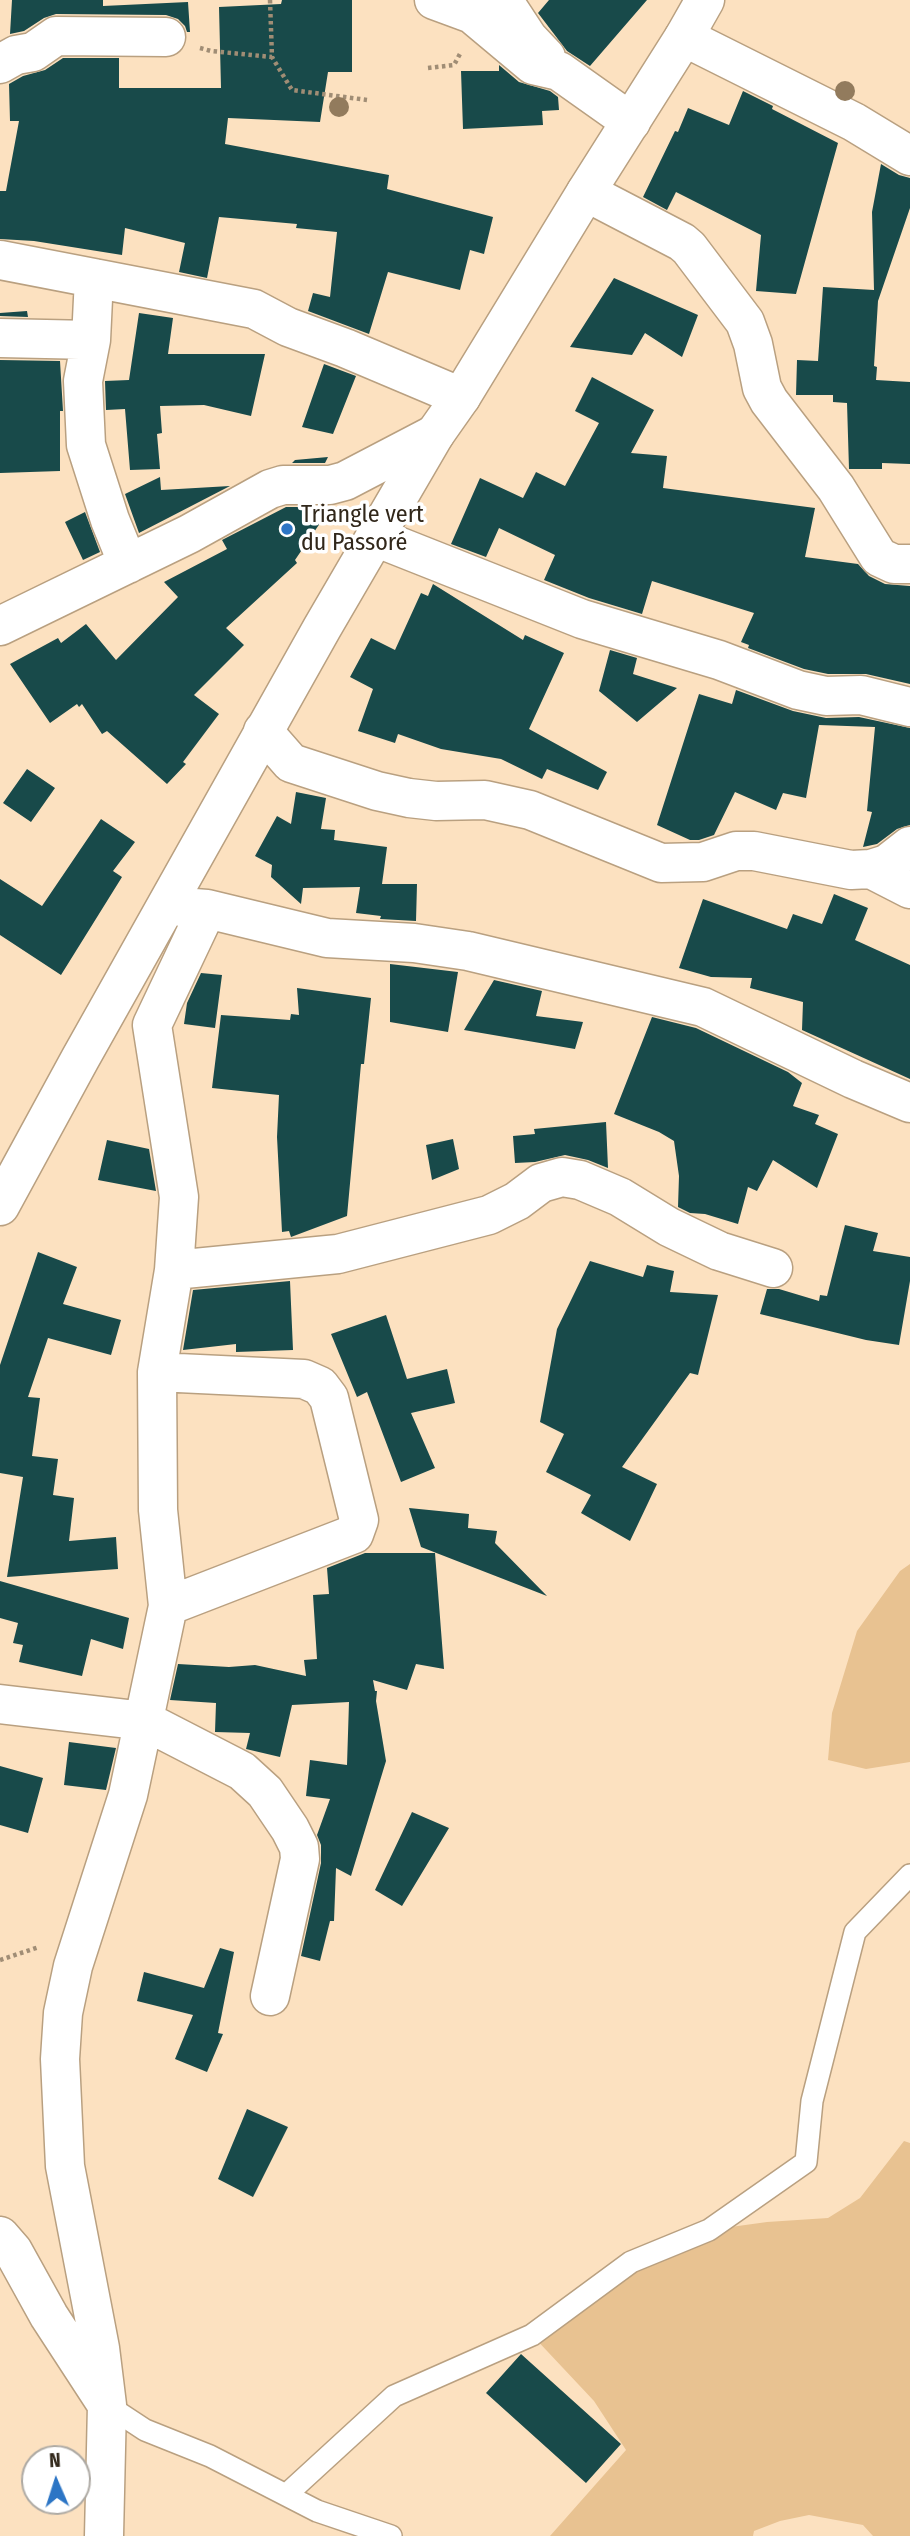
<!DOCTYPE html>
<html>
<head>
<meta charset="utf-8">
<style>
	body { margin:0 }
	#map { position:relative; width:910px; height:2536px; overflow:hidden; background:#fce1c0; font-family:"Fira Sans Condensed",sans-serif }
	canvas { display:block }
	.north { position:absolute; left:21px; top:2445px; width:70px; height:70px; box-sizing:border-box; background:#fff; border:2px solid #ada9a3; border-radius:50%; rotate:357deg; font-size:19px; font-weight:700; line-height:28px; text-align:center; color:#31271a }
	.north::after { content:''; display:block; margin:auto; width:24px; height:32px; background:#2c75c5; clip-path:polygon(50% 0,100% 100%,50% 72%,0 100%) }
</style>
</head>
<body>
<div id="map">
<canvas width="910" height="2536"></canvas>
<div class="north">N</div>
</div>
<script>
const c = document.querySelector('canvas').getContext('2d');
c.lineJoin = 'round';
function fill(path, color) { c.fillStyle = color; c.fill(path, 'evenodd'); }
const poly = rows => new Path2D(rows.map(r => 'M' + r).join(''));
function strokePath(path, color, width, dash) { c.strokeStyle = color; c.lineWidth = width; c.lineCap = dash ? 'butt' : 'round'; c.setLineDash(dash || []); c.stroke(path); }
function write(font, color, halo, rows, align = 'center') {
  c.font = font + ' "Fira Sans Condensed",sans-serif'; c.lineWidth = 7; c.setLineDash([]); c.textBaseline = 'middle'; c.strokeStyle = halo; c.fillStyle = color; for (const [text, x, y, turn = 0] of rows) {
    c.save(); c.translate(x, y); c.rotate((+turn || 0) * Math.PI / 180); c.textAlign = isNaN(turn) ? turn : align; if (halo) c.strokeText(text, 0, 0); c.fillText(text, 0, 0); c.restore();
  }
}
const green = poly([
	[910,1564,910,1762,866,1769,828,1760,832,1713,857,1631,900,1571],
	[904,2141,910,2143,910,2536,873,2536,863,2525,809,2515,780,2521,754,2531,753,2536,550,2536,626,2450,594,2401,532,2335,631,2262,709,2230,767,2222,828,2218,860,2198]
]);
const building = poly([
	[12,0,103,0,103,6,188,2,190,32,187,32,185,26,178,19,166,15,56,14,44,18,24,31,10,34],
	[282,0,352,0,352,72,328,72,320,122,228,118,225,144,389,175,387,189,493,217,484,254,470,250,460,290,388,272,369,334,308,311,313,293,330,297,337,232,296,228,297,224,219,217,207,278,179,272,185,243,125,228,122,255,34,241,0,239,0,191,6,191,19,121,10,121,9,84,23,76,45,70,63,58,119,58,119,88,221,88,219,7,281,4],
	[549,0,647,0,590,66,567,51,538,13],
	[499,65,519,82,550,91,558,97,559,110,542,111,543,125,463,129,461,71,499,71],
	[743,91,773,106,772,109,838,143,796,294,756,291,761,235,676,192,667,210,643,197,675,131,678,132,688,108,729,125],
	[881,164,899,175,910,178,910,208,878,301,874,366,877,367,876,380,910,382,910,464,882,463,882,469,849,469,847,403,833,402,833,395,796,395,797,360,818,361,823,287,874,290,872,212],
	[614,278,698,315,682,357,645,333,632,355,570,347],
	[27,311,28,317,0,316,0,313],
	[139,313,173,318,168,354,265,354,251,416,204,405,160,406,162,433,157,434,160,469,130,470,125,409,106,410,105,381,129,380],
	[0,360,60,361,63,411,60,411,60,471,0,473],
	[324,364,356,376,333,434,302,427],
	[592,377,654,410,631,453,667,456,663,488,815,508,805,557,858,564,869,576,885,584,910,586,910,684,866,674,828,674,804,669,748,648,749,645,741,642,754,613,652,581,642,614,589,598,544,580,555,555,499,528,486,557,451,544,480,478,523,498,536,472,565,486,599,423,575,411],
	[328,457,325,463,292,463,295,460],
	[160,477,161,490,230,486,139,533,125,494],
	[286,507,331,507,295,560,297,563,226,628,244,645,194,695,219,714,183,762,186,764,167,784,107,731,102,734,82,704,79,707,77,704,50,723,10,664,58,638,61,643,86,624,116,660,178,597,164,582,227,549,222,540],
	[85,512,100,552,83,560,65,522],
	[433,584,523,640,525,635,564,653,529,729,607,772,598,790,547,769,542,779,501,759,441,749,398,734,395,743,358,731,373,689,350,677,371,638,395,650,421,593,428,596],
	[610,650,637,658,633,674,677,688,637,722,599,691],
	[736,690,793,711,826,718,859,717,910,728,910,825,897,829,877,844,863,847,872,812,867,811,875,727,819,725,806,798,783,793,776,810,735,792,714,835,699,840,690,840,657,825,699,694,732,704],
	[27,769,55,788,31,822,3,803],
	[296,792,326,798,321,829,335,830,334,840,387,847,382,884,417,884,416,921,380,919,381,916,356,913,360,887,303,888,301,904,271,877,272,865,255,856,277,816,291,824],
	[101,819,135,842,113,871,122,877,61,975,0,935,0,879,42,906],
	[834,894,868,908,855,940,910,965,910,1079,802,1030,803,1002,750,988,752,978,711,977,679,968,703,899,787,929,793,914,822,924],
	[390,964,458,972,448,1032,390,1022],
	[201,973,222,975,215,1028,184,1024,187,1003],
	[494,980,542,991,536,1016,583,1022,575,1049,464,1030],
	[297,988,371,998,364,1064,361,1064,347,1216,291,1237,289,1231,282,1232,277,1137,279,1095,212,1088,221,1015,290,1020,291,1014,299,1015],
	[652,1017,696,1028,788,1072,802,1083,793,1106,819,1115,815,1124,838,1134,817,1188,773,1160,757,1191,748,1187,738,1224,705,1214,690,1213,678,1207,679,1176,674,1141,659,1132,614,1114],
	[606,1122,608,1168,588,1160,565,1155,535,1162,515,1163,513,1136,535,1134,534,1129],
	[453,1139,459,1169,432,1180,426,1145],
	[107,1140,149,1149,156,1191,98,1180],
	[845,1225,878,1233,873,1251,910,1257,910,1281,899,1345,866,1340,760,1314,767,1289,779,1289,819,1301,820,1295,827,1296],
	[38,1252,77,1267,63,1304,121,1320,111,1355,48,1338,28,1397,40,1398,32,1456,58,1459,53,1495,74,1498,69,1541,116,1537,118,1569,7,1577,23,1477,0,1473,0,1365],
	[590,1261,643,1277,647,1265,674,1271,670,1292,718,1295,698,1375,690,1373,622,1467,657,1484,630,1541,581,1513,591,1495,546,1472,564,1434,540,1422,557,1329],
	[290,1281,293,1350,236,1352,236,1344,183,1350,193,1290],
	[386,1315,407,1379,447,1369,455,1403,411,1413,435,1468,401,1482,367,1392,357,1397,331,1334],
	[409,1508,469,1514,468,1528,497,1531,495,1543,547,1596,421,1547],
	[365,1553,435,1553,444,1669,416,1664,407,1690,373,1680,375,1691,377,1691,376,1701,386,1761,351,1876,336,1868,334,1921,330,1921,320,1961,301,1956,321,1863,321,1845,317,1835,330,1799,306,1796,310,1760,347,1765,349,1702,292,1705,280,1757,246,1749,250,1733,215,1732,216,1703,170,1700,178,1664,229,1667,255,1665,306,1676,304,1660,317,1659,313,1595,329,1594,327,1568],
	[0,1581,129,1618,123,1649,91,1639,82,1676,19,1662,23,1645,13,1643,18,1623,0,1618],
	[69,1742,116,1748,106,1790,64,1785],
	[0,1766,43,1778,28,1833,0,1825],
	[412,1812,449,1828,402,1906,375,1890],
	[220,1948,234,1952,218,2033,223,2034,207,2072,175,2059,193,2015,137,2001,144,1972,204,1988],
	[247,2109,288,2127,253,2197,218,2179],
	[521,2354,621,2444,586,2483,486,2393]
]);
const path = poly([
	[270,0,272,57,292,90,367,100],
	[200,48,211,51,272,57],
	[428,68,454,65,461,52],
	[0,1960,39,1947]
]);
const lane = poly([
	[107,2405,145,2430,210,2456,317,2511,391,2536],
	[286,2495,394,2396,532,2335,631,2262,709,2230,806,2162,812,2101,855,1932,910,1875]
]);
const street = poly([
	[434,0,472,14,533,65,559,71,631,122],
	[503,0,528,38,546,57],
	[684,37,854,122,910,156],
	[0,64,16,55,33,52,56,36,166,37],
	[586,192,682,242,689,248,745,322,753,344,762,388,769,401,836,488,879,557,894,564,910,564],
	[0,260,254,309,288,327,345,348,461,397],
	[94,278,91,340,83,381,86,445,110,520,128,564],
	[0,338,91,340],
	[375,537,582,619,719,660,798,690,826,696,861,695,910,707],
	[0,626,189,534,270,489,283,485,330,485,345,481,435,434],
	[263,731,291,763,377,791,409,798,436,801,485,800,530,810,661,863,703,862,736,851,754,851,851,870,871,869,887,864,910,846],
	[871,869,910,889],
	[181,907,207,909,327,938,414,943,468,951,703,1007,853,1079,910,1103],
	[174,1270,338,1254,489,1215,517,1201,541,1183,562,1177,580,1180,620,1197,669,1227,719,1251,773,1268],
	[157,1372,304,1379,320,1386,329,1398,359,1520,354,1534,168,1606],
	[0,1704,145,1721,242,1771,265,1792,290,1829,299,1847,300,1859,270,1996],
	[0,2236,13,2251,49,2316,107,2405,104,2536],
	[107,2405,100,2348,65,2166,60,2059,63,2013,73,1966,128,1795,168,1606,158,1510,157,1372,174,1270,179,1197,152,1025,207,909]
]);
const secondary = poly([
	[0,1206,80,1059,322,628,435,434,461,397,586,192,684,37,705,0]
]);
const trees = [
	[845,91],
	[339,107]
];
const markers = [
	[287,529,7,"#2c75c5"]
];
const poiNames = [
	["Triangle vert",301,515],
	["du Passoré",301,543]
];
fill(green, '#e8c291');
fill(building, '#184a4a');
strokePath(lane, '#b9a080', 24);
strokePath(street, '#b9a080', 41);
strokePath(secondary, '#b9a080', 41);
strokePath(path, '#a08d75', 4.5, [3.5, 3.5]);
strokePath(lane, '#fff', 21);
strokePath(street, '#fff', 38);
strokePath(secondary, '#fff', 38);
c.fillStyle = '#927b5d';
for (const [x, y] of trees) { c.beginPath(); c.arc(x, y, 10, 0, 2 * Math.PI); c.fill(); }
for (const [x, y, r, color] of markers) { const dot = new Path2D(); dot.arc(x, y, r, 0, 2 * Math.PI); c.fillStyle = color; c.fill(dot); strokePath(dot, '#fff', 2.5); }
write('24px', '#31271a', '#fff', poiNames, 'left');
</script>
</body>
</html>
